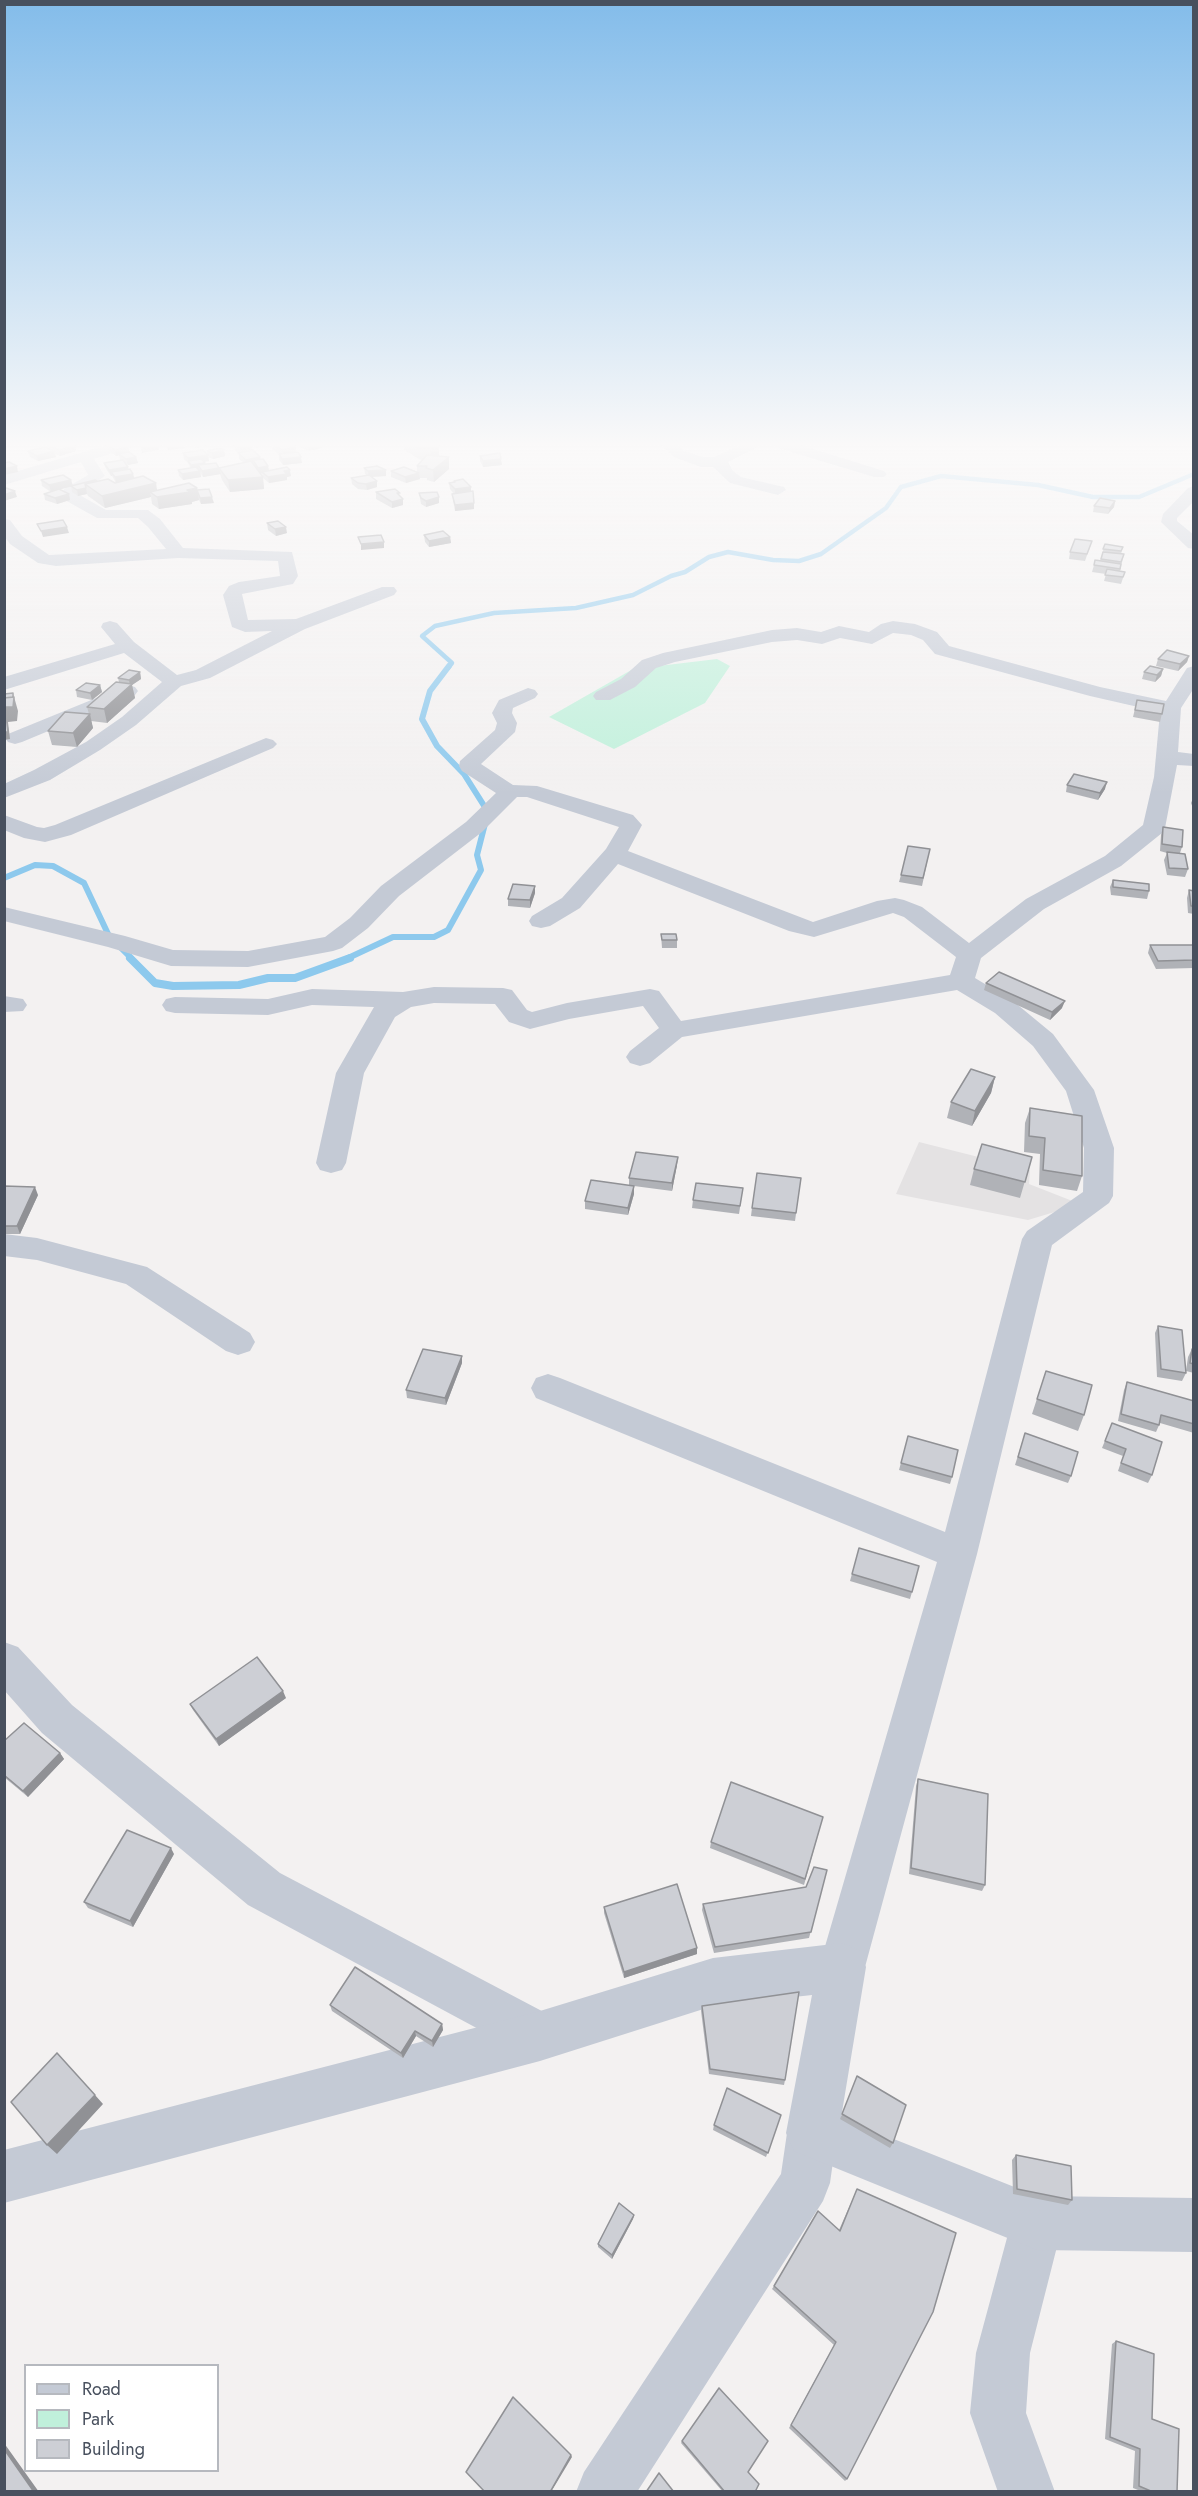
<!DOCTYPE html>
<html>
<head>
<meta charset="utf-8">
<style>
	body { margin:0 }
	#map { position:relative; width:1198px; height:2496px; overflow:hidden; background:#f3f1f1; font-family:Jost,sans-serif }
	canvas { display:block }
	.frame { position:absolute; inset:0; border:6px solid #48505e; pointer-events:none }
	.legend { position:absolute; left:24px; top:2364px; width:195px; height:108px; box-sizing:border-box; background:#fff; border:2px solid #b6b9bf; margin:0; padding:8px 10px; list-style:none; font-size:18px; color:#48505e }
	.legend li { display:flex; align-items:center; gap:12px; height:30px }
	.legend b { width:30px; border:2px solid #b6b9bf }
</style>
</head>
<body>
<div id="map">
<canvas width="1198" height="2496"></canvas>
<div class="frame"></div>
<ul class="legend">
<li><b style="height:8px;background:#c4cad5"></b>Road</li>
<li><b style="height:16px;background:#c0f0db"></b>Park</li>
<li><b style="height:16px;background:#cdcfd5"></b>Building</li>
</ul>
</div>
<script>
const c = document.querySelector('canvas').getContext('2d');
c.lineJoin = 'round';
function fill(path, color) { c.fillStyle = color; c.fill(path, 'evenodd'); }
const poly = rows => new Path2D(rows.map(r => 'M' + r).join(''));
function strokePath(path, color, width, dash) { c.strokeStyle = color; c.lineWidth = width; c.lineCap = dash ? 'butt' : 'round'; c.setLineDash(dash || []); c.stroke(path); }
const education = poly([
	[919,1142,1030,1170,1029,1184,1075,1202,1058,1211,1028,1220,896,1194]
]);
const green = poly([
	[717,659,730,666,705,703,614,749,549,717,633,669]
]);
const streamFar2 = poly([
	[448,668,452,663,422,636,435,626,494,613,576,608,633,595,671,576,685,572,709,557,728,552,773,560,799,561,821,554,886,508,901,487,941,476,1038,485,1093,497,1139,497,1194,474]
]);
const streamFar1 = poly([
	[4,878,35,865,53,866,84,883,109,936,132,959],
	[346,959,393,937,434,937,448,930,481,870,477,855,488,812,464,774,437,746,422,719,430,691,449,666]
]);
const stream = poly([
	[130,958,155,983,173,986,239,985,268,978,295,978,350,958]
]);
const minor = poly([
	[111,444,135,444,133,447,94,459,105,476,78,494,106,510,148,510,160,519,183,548,292,552,298,576,293,584,242,594,248,620,296,619,382,587,394,587,397,591,394,595,305,629,210,678,181,686,136,725,100,750,50,780,4,798,4,784,34,770,86,742,122,717,162,682,124,653,4,690,4,677,115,644,101,627,103,623,110,621,117,623,134,642,177,675,196,670,272,631,245,632,232,627,223,595,229,586,239,582,280,576,278,561,178,558,56,566,38,563,10,544,4,536,4,519,10,520,22,536,49,555,166,549,148,527,138,518,97,518,63,499,61,496,64,489,88,475,81,462,4,485,4,475,111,444],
	[660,444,676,444,684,451,703,457,714,457,743,444,763,444,728,462,733,471,741,477,784,487,786,490,778,495,730,483,713,467,701,467,674,457,660,444],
	[773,444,797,444,884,471,887,474,884,477,874,477,775,447,773,444],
	[1194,486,1194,501,1177,518,1177,521,1194,535,1194,549,1188,548,1161,522,1163,514,1188,488,1194,486],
	[893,621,915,624,937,632,949,646,1100,687,1166,701,1187,668,1194,666,1194,688,1181,708,1178,752,1194,754,1194,766,1177,765,1165,828,1162,833,1121,866,1044,909,981,958,975,978,1013,1001,1053,1034,1094,1090,1114,1148,1113,1196,1109,1203,1052,1245,977,1554,865,1967,858,1983,842,1990,826,1983,819,1967,937,1562,536,1398,531,1388,536,1378,548,1374,560,1378,945,1532,1022,1239,1027,1231,1083,1192,1084,1148,1066,1091,1033,1046,995,1013,957,990,682,1037,650,1063,640,1066,630,1063,626,1057,630,1051,659,1028,643,1006,569,1019,530,1029,509,1022,495,1004,434,1003,411,1007,395,1017,364,1073,346,1163,342,1170,331,1173,320,1170,316,1163,336,1073,374,1007,312,1005,268,1015,175,1013,166,1011,162,1005,166,999,175,997,268,999,312,989,403,992,434,987,503,988,512,990,527,1010,532,1012,567,1003,650,989,659,991,681,1021,950,975,956,957,904,917,893,913,814,937,789,931,618,864,580,908,550,926,541,928,532,926,529,921,532,916,562,898,606,849,619,827,527,797,517,797,482,832,399,896,368,928,342,948,333,951,248,967,171,966,108,947,4,921,4,907,125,936,173,950,248,951,325,937,350,918,381,886,466,822,496,793,462,771,459,766,460,761,495,730,497,723,492,713,499,700,528,688,535,690,538,694,535,698,513,708,512,713,517,723,515,732,481,764,513,785,537,786,633,815,642,825,628,851,813,922,877,901,895,898,904,900,922,907,969,943,1026,899,1105,856,1143,825,1154,777,1160,712,1090,696,935,654,923,640,911,635,893,633,872,644,840,638,822,644,797,640,772,642,675,662,656,668,635,687,610,700,596,700,593,696,596,692,621,679,642,660,663,653,772,630,797,628,821,632,839,626,869,632,881,624,893,621],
	[128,685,135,687,138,691,135,695,22,742,15,744,8,742,5,738,8,734,128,685],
	[266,738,273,740,277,744,273,748,71,835,45,842,24,838,4,830,4,815,37,827,44,828,55,825,266,738],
	[4,996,23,999,27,1005,23,1011,4,1012,4,996],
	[4,1234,37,1238,147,1267,250,1333,255,1342,250,1351,238,1355,226,1351,126,1284,37,1260,4,1256,4,1234],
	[4,1642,18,1647,72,1705,280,1873,557,2019,564,2036,557,2053,540,2060,523,2053,248,1905,42,1733,4,1690,4,1642],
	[812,2108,830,2115,837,2133,830,2183,823,2201,637,2492,576,2492,584,2472,781,2174,787,2133,794,2115,812,2108],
	[1037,2197,1055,2205,1063,2223,1030,2353,1026,2413,1055,2492,998,2492,970,2413,976,2353,1011,2223,1019,2205,1037,2197]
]);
const tertiary = poly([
	[842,1943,859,1950,866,1967,841,2118,1037,2196,1194,2198,1194,2252,1037,2250,794,2151,786,2133,812,1995,713,2006,540,2061,4,2203,4,2150,540,2011,713,1958,842,1943]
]);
const wall = poly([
	[249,444,269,444,256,448],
	[272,444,296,452,302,463,283,465,279,460,279,454,280,454,273,450],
	[297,444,323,444,324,447,309,451,297,446],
	[404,444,436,444,439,446,439,456,449,457,449,469,434,482,427,480,427,478,420,478,420,479,406,483,391,477,391,471,417,472,417,466,423,460,419,459,404,450],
	[108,445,129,452,136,457,138,463,128,465,125,463,134,478,157,490,197,490,214,503,201,504,199,500,192,502,192,504,159,509,152,504,151,497,105,508,88,496,87,494,78,496,72,492,71,486,51,492,42,486,41,480,71,480,73,486,97,481,116,483,112,476,111,476,106,469,104,463,121,461,120,460,119,455,116,456,109,451],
	[234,445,251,446,252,451,268,466,269,471,291,476,287,477,287,480,269,483,263,478,262,473,260,473,263,477,264,489,230,492,222,480,220,474,203,477,200,473,201,477,183,480,179,476,178,470,190,468,189,464,184,459,183,453,208,455,209,461,204,462,205,465,219,468,244,463,239,459,239,453,235,451],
	[48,446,75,446,76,451,60,456,55,454,56,457,38,461,30,457,28,451,49,448],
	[224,450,225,456,213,459,208,457,207,451],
	[480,456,502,465,483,467,480,461],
	[364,468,386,470,386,476,371,477,377,481,377,487,367,490,358,489,352,484,351,478,367,476,365,474],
	[454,481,471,487,471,491,473,491,474,509,455,511,452,494,454,494,450,489,449,483,454,482],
	[376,492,400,496,403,499,403,505,392,508,376,499],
	[419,493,439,503,426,507,421,504],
	[44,494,69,494,70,500,57,504,45,500],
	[1115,501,1114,507,1108,514,1093,512,1094,506],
	[267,523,287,533,276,536,268,530],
	[424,535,450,537,451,543,429,547,425,542],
	[1092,541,1085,561,1069,559,1070,552],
	[1105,544,1123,547,1121,554,1124,554,1120,571,1125,572,1121,584,1104,581,1106,574,1092,572,1094,565,1100,561],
	[1189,656,1187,662,1178,671,1156,666,1158,659],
	[1163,669,1161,676,1155,682,1142,679,1144,672],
	[140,672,141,679,132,685,135,698,107,723,91,721,93,728,77,747,52,745,48,731,89,714,87,707,119,682,118,678],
	[100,685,102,692,92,700,77,697,76,690],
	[1137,700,1164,704,1160,722,1133,717],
	[1067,785,1105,789,1098,800,1066,792],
	[1194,796,1194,811,1191,803],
	[1163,827,1182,847,1180,853,1188,869,1185,877,1167,875,1164,860,1167,853,1160,851,1161,835],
	[930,849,922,886,899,882,901,875],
	[1113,880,1149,891,1147,899,1111,895,1110,887],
	[1189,890,1194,891,1194,914,1188,913,1187,898],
	[535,893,530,908,508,906,508,899],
	[661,934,677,940,677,948,662,948],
	[1150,945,1194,945,1194,968,1156,969,1148,953],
	[986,983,1062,1008,1050,1020,984,990],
	[995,1077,991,1093,972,1126,947,1118,951,1102],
	[1030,1108,1082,1176,1077,1191,1039,1185,1040,1154,1024,1152,1025,1123],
	[1032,1157,1020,1198,970,1185,974,1169],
	[677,1165,672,1191,634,1186,634,1194,628,1215,585,1209,585,1201,629,1185,629,1178],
	[801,1178,795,1221,751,1216,752,1208],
	[4,1186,38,1195,20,1234,4,1234],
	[743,1188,739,1214,692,1208,693,1200],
	[1158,1326,1186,1373,1182,1381,1157,1377,1155,1333],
	[1192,1349,1194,1350,1194,1373,1186,1371,1188,1357],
	[462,1356,462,1363,446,1405,407,1398,406,1390],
	[1046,1371,1084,1415,1078,1431,1032,1414],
	[1127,1382,1194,1401,1194,1433,1160,1423,1156,1432,1118,1421,1124,1390],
	[1112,1423,1152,1475,1148,1483,1118,1471,1123,1456,1102,1448],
	[1025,1433,1071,1476,1068,1483,1015,1465],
	[908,1436,952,1477,950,1484,899,1470],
	[859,1548,912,1592,910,1599,850,1581],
	[286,1698,219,1746,193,1710,190,1704],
	[4,1741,60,1753,64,1759,28,1797,4,1777],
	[918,1779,985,1885,982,1891,909,1874,916,1786],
	[823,1817,804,1885,710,1848,711,1842],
	[174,1854,133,1927,88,1908,84,1902],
	[827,1870,809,1938,714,1953,702,1910,703,1904,806,1887],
	[604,1907,697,1948,697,1954,624,1978,604,1913],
	[330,2005,442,2024,443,2030,433,2047,416,2036,403,2058,332,2011],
	[702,2006,785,2080,784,2085,709,2074,701,2011],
	[857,2076,893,2143,890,2148,840,2119],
	[781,2115,766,2157,713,2130,714,2125],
	[1016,2155,1072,2200,1068,2205,1013,2194,1012,2160],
	[857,2189,847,2479,845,2481,789,2428,834,2345,772,2289,774,2286,839,2230],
	[634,2215,633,2219,612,2259,598,2247,598,2244],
	[1116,2341,1152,2419,1177,2492,1143,2492,1133,2488,1135,2451,1105,2439,1112,2344],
	[682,2441,755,2492,723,2492,681,2443]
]);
const shadedWall = poly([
	[156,444,163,444,163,445,158,446,159,450,142,453,141,447],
	[166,444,184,444,185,448,168,450],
	[194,444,210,444,210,445,195,448],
	[255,444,269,444,256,448],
	[312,444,323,444,324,447,309,451,308,445],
	[75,446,76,451,60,456,59,450],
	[251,446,252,451,241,454,241,448],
	[439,446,439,458,431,460,430,448],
	[128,447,130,453,116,456,115,450],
	[296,447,296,453,283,455,282,450],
	[224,450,225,456,213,459,212,453],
	[54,451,56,457,38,461,37,456],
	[208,455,209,461,191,464,189,462,188,458],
	[136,457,138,463,128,465,126,459],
	[260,457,261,463,253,460,253,464,247,465,246,460],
	[301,457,302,463,283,465,282,459],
	[449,457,449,469,434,482,433,470],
	[501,459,502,465,483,467,483,461],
	[205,463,206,469,198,465,199,470,192,471,191,465],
	[17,466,18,472,4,475,4,469],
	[268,466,269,472,259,474,258,468],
	[128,467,129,473,111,472,112,476,111,476,109,470],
	[219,468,221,474,203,477,202,471],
	[290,470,291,476,287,477,287,480,269,483,268,477,284,471],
	[386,470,386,476,369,477,368,471],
	[200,471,201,477,183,480,182,474],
	[419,473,420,479,406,483,405,477],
	[133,474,135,480,116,483,115,477],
	[263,477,264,489,230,492,228,480],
	[71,480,73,486,51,492,49,485],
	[377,481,377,487,367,490,366,484],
	[156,483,158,496,150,492,151,497,105,508,102,496],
	[471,487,471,493,455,495,455,489],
	[86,488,87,494,78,496,77,490],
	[197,488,199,500,192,502,192,504,159,509,157,497],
	[15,491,17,497,4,501,4,495],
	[69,494,70,500,57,504,55,498],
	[212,497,214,503,201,504,200,498],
	[439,497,439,503,426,507,426,501],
	[403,499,403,505,392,508,392,502],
	[1115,501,1114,507,1108,514,1110,508],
	[474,503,474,509,455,511,455,505],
	[67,527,69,533,43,537,41,531],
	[286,527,287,533,276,536,275,529],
	[450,537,451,543,429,547,429,541],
	[384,542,384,548,361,550,361,544],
	[1189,656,1187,662,1178,671,1180,664],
	[1163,669,1161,676,1155,682,1157,675],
	[140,672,141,679,132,685,135,698,107,723,104,709,130,686,129,680],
	[100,685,102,692,92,700,90,693],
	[13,693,18,711,17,721,8,722,10,739,4,740,4,701],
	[90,714,93,728,77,747,73,733],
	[1107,782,1105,789,1098,800,1100,793],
	[535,886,535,893,530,908,530,900],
	[1065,1001,1062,1008,1050,1020,1052,1012],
	[995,1077,991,1093,972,1126,975,1111],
	[678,1157,677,1165,672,1191,672,1183],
	[634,1186,634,1194,628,1215,628,1208],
	[35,1187,38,1195,20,1234,17,1226],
	[462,1356,462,1363,446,1405,445,1398],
	[283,1691,286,1698,219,1746,216,1739],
	[60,1753,64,1759,28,1797,23,1791],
	[171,1848,174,1854,133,1927,130,1921],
	[697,1948,697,1954,624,1978,624,1972],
	[442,2024,443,2030,433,2047,432,2041],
	[415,2031,416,2036,403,2058,401,2053],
	[95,2095,103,2104,57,2154,47,2145],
	[634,2215,633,2219,612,2259,612,2255],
	[4,2443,39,2492,34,2492,4,2449],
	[571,2455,572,2457,551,2492,550,2492]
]);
const building = poly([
	[54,444,72,444,75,446,59,450,48,446,54,444],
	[111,444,124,444,128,447,115,450,108,445,111,444],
	[139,444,158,444,158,445,141,447,139,444],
	[238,444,248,444,251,446,241,448,234,445,238,444],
	[272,444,292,444,296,447,282,450,272,444],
	[412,444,436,444,439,446,430,448,418,448,412,444],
	[45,447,54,451,37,456,28,451,45,447],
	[220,448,224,450,212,453,207,451,220,448],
	[203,450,208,455,188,458,183,453,203,450],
	[253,450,260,457,246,460,238,453,253,450],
	[129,452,136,457,126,459,119,454,129,452],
	[298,452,301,457,282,459,279,454,298,452],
	[500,453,501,459,483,461,480,456,500,453],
	[427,455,449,457,433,470,426,468,427,466,417,466,427,455],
	[201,459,205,463,191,465,188,461,201,459],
	[263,459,268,466,258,468,253,460,263,459],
	[123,460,128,467,109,470,104,463,123,460],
	[251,461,263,477,228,480,219,468,251,461],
	[9,462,17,466,4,469,4,463,9,462],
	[216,463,219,468,202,471,198,465,216,463],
	[377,466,386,470,368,471,364,468,377,466],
	[196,467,200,471,182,474,178,470,196,467],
	[287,467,290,470,284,471,287,474,268,477,262,472,287,467],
	[404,467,419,473,405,477,391,471,404,467],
	[130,469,133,474,115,477,111,472,130,469],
	[63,475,71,480,49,485,41,480,63,475],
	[369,475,377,481,366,484,358,483,351,478,369,475],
	[143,476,156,483,102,496,85,484,108,479,115,483,143,476],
	[463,479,471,487,455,489,449,483,455,482,454,481,463,479],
	[95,480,97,481,85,484,86,488,77,490,71,486,95,480],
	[189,483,197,488,187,490,190,492,157,497,150,492,189,483],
	[4,488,6,488,15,491,4,495,4,488],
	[59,489,69,494,55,498,44,494,59,489],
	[209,489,212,497,200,498,197,490,209,489],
	[395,489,400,493,397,493,403,499,392,502,376,492,395,489],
	[473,491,474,503,455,505,452,494,473,491],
	[437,492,439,497,426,501,421,498,419,493,437,492],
	[1100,498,1115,501,1110,508,1094,506,1100,498],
	[63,520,67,527,41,531,37,524,63,520],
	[278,521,286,527,275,529,267,523,278,521],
	[443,531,450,537,429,541,424,535,443,531],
	[381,535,384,542,361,544,358,537,381,535],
	[1075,539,1092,541,1087,554,1070,552,1075,539],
	[1105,544,1123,547,1121,551,1103,549,1105,544],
	[1103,552,1124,554,1121,562,1101,559,1103,552],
	[1095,560,1121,564,1120,569,1094,565,1095,560],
	[1107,569,1125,572,1123,577,1105,575,1107,569],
	[1167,650,1189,656,1180,664,1158,659,1167,650],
	[1150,666,1163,669,1157,675,1144,672,1150,666],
	[129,670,140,672,129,680,118,678,129,670],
	[116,682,132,684,104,709,87,707,116,682],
	[86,683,100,685,90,693,76,690,86,683],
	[13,693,13,697,4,698,4,694,13,693],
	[14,697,13,707,4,707,4,698,14,697],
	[1137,700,1164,704,1162,714,1135,710,1137,700],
	[65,712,90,714,73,733,48,731,65,712],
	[4,716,6,716,8,732,4,732,4,716],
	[1074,774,1107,782,1100,793,1067,785,1074,774],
	[1163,827,1183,830,1182,847,1162,844,1163,827],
	[908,846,930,849,923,878,901,875,908,846],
	[1167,852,1185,854,1188,869,1169,868,1167,852],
	[1113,880,1149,884,1149,891,1113,887,1113,880],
	[513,884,535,886,530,900,508,899,513,884],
	[1189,890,1194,891,1194,906,1191,906,1189,890],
	[661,934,676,934,677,940,662,940,661,934],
	[1150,945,1194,945,1194,960,1158,961,1150,945],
	[999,972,1065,1001,1052,1012,986,983,999,972],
	[971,1069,995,1077,975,1111,951,1102,971,1069],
	[1030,1108,1082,1116,1082,1176,1043,1170,1045,1138,1029,1136,1030,1108],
	[982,1144,1032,1157,1025,1182,974,1169,982,1144],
	[636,1152,678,1157,672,1183,629,1178,636,1152],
	[757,1173,801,1178,796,1213,752,1208,757,1173],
	[591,1180,634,1186,628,1208,585,1201,591,1180],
	[696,1183,743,1188,740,1206,693,1200,696,1183],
	[4,1186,35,1187,17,1226,4,1226,4,1186],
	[1158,1326,1182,1330,1186,1373,1161,1369,1158,1326],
	[423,1349,462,1356,445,1398,406,1390,423,1349],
	[1192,1349,1194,1350,1194,1364,1190,1363,1192,1349],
	[1046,1371,1092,1385,1084,1415,1037,1399,1046,1371],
	[1127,1382,1194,1401,1194,1424,1161,1415,1159,1425,1121,1414,1127,1382],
	[1112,1423,1162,1442,1152,1475,1121,1463,1126,1449,1105,1441,1112,1423],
	[1025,1433,1078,1452,1071,1476,1018,1457,1025,1433],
	[908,1436,958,1450,952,1477,901,1463,908,1436],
	[859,1548,919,1566,912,1592,852,1574,859,1548],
	[257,1657,283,1691,216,1739,190,1704,257,1657],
	[24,1723,60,1753,23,1791,4,1775,4,1741,24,1723],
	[918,1779,988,1794,985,1885,911,1868,918,1779],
	[731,1782,823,1817,805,1879,711,1842,731,1782],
	[127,1830,171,1848,130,1921,84,1902,127,1830],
	[814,1867,827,1870,811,1932,715,1947,703,1904,806,1887,814,1867],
	[677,1884,697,1948,624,1972,604,1907,677,1884],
	[355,1967,442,2024,432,2041,415,2031,401,2053,330,2005,355,1967],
	[799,1992,785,2080,710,2069,702,2006,799,1992],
	[57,2053,95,2095,47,2145,11,2102,57,2053],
	[857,2076,906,2105,893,2143,842,2114,857,2076],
	[727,2088,781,2115,768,2153,714,2125,727,2088],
	[1016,2155,1071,2166,1072,2200,1017,2189,1016,2155],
	[857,2189,956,2233,933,2312,847,2479,791,2425,836,2342,774,2286,818,2211,840,2231,857,2189],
	[619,2203,634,2215,612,2255,598,2244,619,2203],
	[1116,2341,1154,2354,1152,2419,1179,2429,1177,2492,1153,2492,1139,2486,1140,2449,1110,2437,1116,2341],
	[719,2388,768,2441,748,2472,759,2484,755,2492,725,2492,682,2441,719,2388],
	[513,2397,571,2455,550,2492,485,2492,466,2472,513,2397],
	[4,2449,34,2492,4,2492,4,2449],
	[659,2473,674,2492,646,2492,659,2473]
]);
fill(education, '#e4e2e3');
fill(green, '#c0f0db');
strokePath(streamFar2, '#8dc9ed', 4.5);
strokePath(streamFar1, '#8dc9ed', 6);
strokePath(stream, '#8dc9ed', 8);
fill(minor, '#c4cad5');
fill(tertiary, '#c4cad5');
fill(wall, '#b0b2b7');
fill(shadedWall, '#909195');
fill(building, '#cdcfd5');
strokePath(building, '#909195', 1.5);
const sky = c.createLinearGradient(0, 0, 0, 794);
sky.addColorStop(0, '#83bcea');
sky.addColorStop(0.56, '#faf9f9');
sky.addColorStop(1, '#faf9f900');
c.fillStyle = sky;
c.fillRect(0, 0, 1198, 794);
</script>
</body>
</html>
